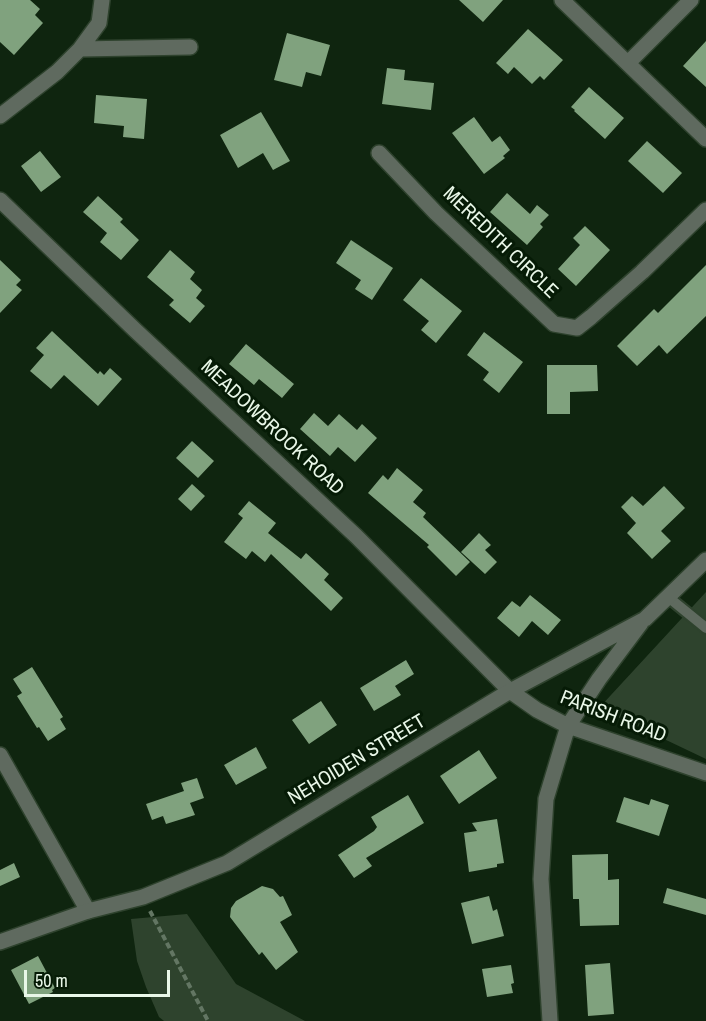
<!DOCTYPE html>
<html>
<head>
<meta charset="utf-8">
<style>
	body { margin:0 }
	#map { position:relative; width:706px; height:1021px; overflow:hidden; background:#0f250f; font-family:"Archivo Narrow",sans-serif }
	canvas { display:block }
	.scale { position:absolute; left:24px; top:970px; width:146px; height:27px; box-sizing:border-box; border:3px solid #e9f7e8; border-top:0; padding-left:8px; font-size:18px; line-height:21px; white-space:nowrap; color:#e9f7e8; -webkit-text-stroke:4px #061b06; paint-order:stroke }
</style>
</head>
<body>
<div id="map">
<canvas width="706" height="1021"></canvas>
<div class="scale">50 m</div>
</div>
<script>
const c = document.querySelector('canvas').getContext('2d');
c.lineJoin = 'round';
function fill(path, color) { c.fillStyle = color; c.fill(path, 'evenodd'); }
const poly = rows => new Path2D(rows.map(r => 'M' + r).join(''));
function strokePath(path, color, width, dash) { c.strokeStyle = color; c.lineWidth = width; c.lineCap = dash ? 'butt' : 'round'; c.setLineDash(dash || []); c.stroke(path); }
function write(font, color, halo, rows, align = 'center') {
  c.font = font + ' "Archivo Narrow",sans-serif'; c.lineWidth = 6; c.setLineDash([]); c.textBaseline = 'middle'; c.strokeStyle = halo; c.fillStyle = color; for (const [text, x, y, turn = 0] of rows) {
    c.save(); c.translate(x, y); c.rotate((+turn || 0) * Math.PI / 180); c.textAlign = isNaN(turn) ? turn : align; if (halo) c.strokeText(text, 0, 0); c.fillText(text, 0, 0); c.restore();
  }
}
const green = poly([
	[706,592,706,759,599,708],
	[187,914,236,984,305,1021,164,1021,159,1017,146,987,137,961,131,919]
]);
const building = poly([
	[0,0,30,0,40,9,35,15,43,23,14,55,0,42],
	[459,0,503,0,483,22],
	[528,29,563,60,544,80,540,76,532,84,514,67,508,74,496,63],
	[287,33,330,45,321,76,306,72,302,87,274,80],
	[706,41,706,87,683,66],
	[387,68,405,70,404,80,434,83,431,110,382,104],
	[589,87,624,118,605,139,574,111,575,110,571,107],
	[96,95,147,99,144,139,123,137,124,126,94,123],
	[261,112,290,161,273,170,263,153,238,168,220,135],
	[474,117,492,142,500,136,510,150,503,156,505,158,484,174,452,133],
	[647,141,682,173,663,193,628,161],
	[40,151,61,177,41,192,21,166],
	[507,193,530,214,537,205,549,215,540,224,543,227,527,245,490,212],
	[98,196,123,219,120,222,139,240,121,260,100,242,107,233,83,212],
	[585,226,610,250,576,286,558,269,580,245,573,238],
	[351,240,393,268,372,300,355,289,361,280,336,263],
	[170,250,195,272,190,279,202,290,196,298,205,306,190,323,169,305,174,300,147,277],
	[0,260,21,280,16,285,22,290,0,313],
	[706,265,706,316,667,354,659,345,637,366,617,346,654,309,658,313],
	[421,278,462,311,436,343,421,330,429,321,403,300],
	[52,331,98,374,100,371,104,375,110,368,122,379,98,406,64,375,51,389,30,371,44,355,36,348],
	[484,332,523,362,499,393,483,380,489,372,467,355],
	[246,344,294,384,282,398,259,379,254,385,229,364],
	[547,365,597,365,598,391,570,392,570,414,547,414],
	[314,413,328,426,339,414,357,430,362,424,377,438,355,462,338,447,330,456,300,429],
	[192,441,214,461,198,478,176,458],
	[397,468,423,490,413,502,426,513,423,517,470,562,456,576,427,547,429,545,368,493,383,475,388,480],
	[192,484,205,496,191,511,178,499],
	[664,486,685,508,661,531,671,541,652,559,627,533,636,523,621,507,632,496,643,506],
	[249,501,276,523,268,533,301,559,306,553,329,574,324,580,343,598,331,611,271,554,265,562,252,551,246,559,224,542,243,518,238,514],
	[479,533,491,545,485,550,497,562,485,574,461,552],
	[530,595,561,620,548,635,532,621,519,637,497,618,512,601,520,607],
	[406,660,414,674,395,686,401,695,374,711,360,688],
	[32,667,63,717,60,719,66,729,48,741,39,727,37,728,17,696,22,693,13,679],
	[321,701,337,725,309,744,292,720],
	[256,747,267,768,236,785,224,765],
	[479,750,497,778,459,804,440,776],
	[197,778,204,798,190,803,195,815,166,824,163,816,152,820,146,804,184,791,181,783],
	[408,795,424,823,366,858,372,866,354,878,338,855,374,831,377,827,371,817],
	[624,797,649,805,651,799,669,805,659,836,616,822],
	[497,819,504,863,497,864,497,867,469,872,464,833,477,831,472,823],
	[608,854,608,880,619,879,619,925,580,926,579,899,573,899,572,855],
	[14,863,20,877,0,886,0,870],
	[262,886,273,889,280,897,283,896,292,915,280,922,298,952,276,970,262,952,259,955,230,917,231,908,236,901],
	[667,888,706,899,706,915,663,903],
	[489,896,493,911,497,909,504,936,472,944,461,903],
	[38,956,55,988,52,990,53,992,29,1004,11,970],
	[610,963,614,1014,588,1016,585,965],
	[511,965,514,983,511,984,513,993,487,997,482,969]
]);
const path = poly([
	[150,911,208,1021]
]);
const service = poly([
	[668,597,706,628]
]);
const minor = poly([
	[562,0,706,139],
	[80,49,190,47],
	[628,63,691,0],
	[0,116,57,72,80,49,99,23,102,0],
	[379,153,436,213,554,324,577,328,591,317,642,272,706,210],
	[0,200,135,330,356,536,510,691],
	[0,755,88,911]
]);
const tertiary = poly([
	[510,691,537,710,568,726,706,773],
	[0,942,88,911,143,897,227,863,510,691,645,619,706,560],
	[550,1021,541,879,546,799,568,726,599,679,641,623]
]);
const streetNames = [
	["MEREDITH CIRCLE",500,243,44],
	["MEADOWBROOK ROAD",272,428,43],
	["PARISH ROAD",613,717,21],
	["NEHOIDEN STREET",357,760,-31]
];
fill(green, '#2e432d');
fill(building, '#80a27e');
strokePath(service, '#2e422d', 14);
strokePath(minor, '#2e422d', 18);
strokePath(tertiary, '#2e422d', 18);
strokePath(path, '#637663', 4, [6, 3]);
strokePath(service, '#5f6a5f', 10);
strokePath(minor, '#5f6a5f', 15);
strokePath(tertiary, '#5f6a5f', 15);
write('20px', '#e9f7e8', '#061b06', streetNames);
</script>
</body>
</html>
